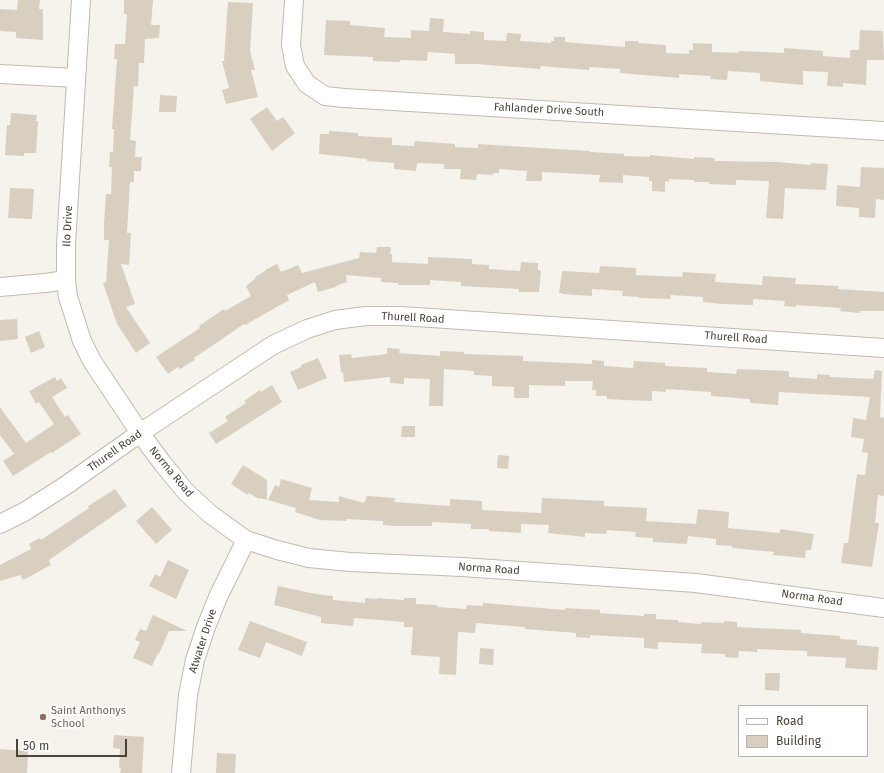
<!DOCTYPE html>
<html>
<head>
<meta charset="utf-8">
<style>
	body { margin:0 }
	#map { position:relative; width:884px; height:773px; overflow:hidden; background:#f6f3ec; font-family:"Fira Sans",sans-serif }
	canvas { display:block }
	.legend { position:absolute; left:738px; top:705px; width:130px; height:52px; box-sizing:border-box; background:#fff; border:1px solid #b7b4b0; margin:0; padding:5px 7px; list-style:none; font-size:12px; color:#4b4439 }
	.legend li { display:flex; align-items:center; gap:8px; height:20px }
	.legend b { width:20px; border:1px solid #b7b4b0 }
	.scale { position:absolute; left:16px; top:739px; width:111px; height:18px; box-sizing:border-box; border:2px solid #4b4439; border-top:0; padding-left:5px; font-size:12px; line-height:14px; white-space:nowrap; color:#4b4439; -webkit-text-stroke:3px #fff; paint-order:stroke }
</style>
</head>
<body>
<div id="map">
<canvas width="884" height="773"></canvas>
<ul class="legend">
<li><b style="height:5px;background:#fff"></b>Road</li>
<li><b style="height:11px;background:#d8cfc1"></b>Building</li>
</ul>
<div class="scale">50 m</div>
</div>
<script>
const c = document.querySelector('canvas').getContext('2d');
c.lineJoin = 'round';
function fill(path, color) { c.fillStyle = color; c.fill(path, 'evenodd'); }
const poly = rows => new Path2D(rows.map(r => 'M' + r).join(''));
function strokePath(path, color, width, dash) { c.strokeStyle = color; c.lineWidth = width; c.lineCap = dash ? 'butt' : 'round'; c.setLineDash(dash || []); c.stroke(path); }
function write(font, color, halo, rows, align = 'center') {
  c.font = font + ' "Fira Sans",sans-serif'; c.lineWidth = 3.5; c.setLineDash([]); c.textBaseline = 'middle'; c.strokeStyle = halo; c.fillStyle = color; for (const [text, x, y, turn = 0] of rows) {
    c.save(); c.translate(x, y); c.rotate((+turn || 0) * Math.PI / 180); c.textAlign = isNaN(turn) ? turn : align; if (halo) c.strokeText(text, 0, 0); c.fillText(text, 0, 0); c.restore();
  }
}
const building = poly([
	[18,0,40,0,39,9,43,9,43,40,16,38,16,32,0,31,0,9,17,10],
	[124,0,153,0,151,25,160,25,159,38,145,39,144,63,139,63,138,87,134,86,130,140,136,141,135,157,142,157,141,171,134,171,134,182,130,182,127,233,131,233,129,265,121,264,135,304,126,307,150,343,136,353,117,324,103,283,106,282,109,240,104,240,104,224,106,194,111,194,112,167,109,167,110,152,113,152,114,129,112,129,117,59,114,59,115,44,125,44,127,14,124,14],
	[228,2,253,3,250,51,255,70,251,70,258,97,226,104,222,90,229,88,222,61,224,61],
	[430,18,444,19,443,32,470,34,470,31,484,32,484,40,506,41,507,33,521,34,520,41,551,43,551,41,554,41,554,37,565,37,565,42,625,47,625,41,639,41,638,43,666,45,666,53,689,54,689,50,693,50,693,43,712,44,712,52,738,53,739,51,784,53,784,48,823,51,823,56,850,58,850,50,859,50,860,30,883,31,884,60,867,60,866,85,843,83,843,87,827,86,828,72,803,71,803,85,760,81,760,73,728,71,727,80,710,79,711,76,679,74,679,78,620,73,620,69,589,67,589,70,541,66,540,69,475,64,455,64,455,54,428,52,427,61,400,60,400,62,373,61,373,57,324,55,326,20,350,21,350,25,385,28,384,37,411,38,411,30,429,31],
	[160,95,177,96,176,112,159,112],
	[267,107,277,121,283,117,295,133,272,151,250,119],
	[11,113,37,115,36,121,38,121,36,153,24,153,24,156,5,155,7,125,10,125],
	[329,131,358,133,358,136,392,138,392,145,414,146,415,141,455,144,455,147,478,148,478,144,590,151,590,152,624,154,624,156,650,157,650,155,694,159,694,157,715,158,714,161,778,162,811,165,811,163,828,164,826,190,785,188,783,219,766,218,769,181,736,180,736,185,709,184,709,182,694,182,694,180,669,179,669,182,665,181,665,192,652,191,652,181,649,181,649,177,623,175,623,183,599,182,600,175,542,172,542,181,526,181,527,171,499,169,499,173,493,173,493,175,477,174,476,180,460,179,461,169,444,169,444,164,417,163,416,171,394,169,394,163,367,161,367,159,319,154,320,134,329,134],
	[861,167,884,168,884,200,876,199,875,218,859,217,859,208,836,206,837,185,860,187],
	[10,188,34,189,32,219,8,218],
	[377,247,391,247,390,254,392,254,392,262,428,264,428,257,472,259,472,264,489,265,489,269,520,271,521,262,538,263,538,270,541,270,539,292,519,292,519,289,461,286,461,282,430,280,430,285,398,285,398,283,381,282,381,278,346,275,347,282,336,286,336,287,318,292,315,282,287,295,289,300,245,325,244,324,194,358,195,360,180,369,178,367,168,374,156,357,200,328,199,326,224,309,225,311,251,296,246,286,256,278,255,277,265,271,265,270,277,264,281,272,298,265,302,273,359,258,360,252,376,253],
	[600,266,636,268,636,275,682,277,683,272,716,274,715,282,762,285,763,276,796,278,795,284,838,286,838,289,884,292,884,311,860,311,860,313,840,311,841,308,796,305,796,307,784,306,785,301,753,299,753,305,721,304,703,302,703,297,671,295,670,299,639,298,639,297,622,296,623,291,592,289,592,296,562,294,562,293,559,293,562,272,563,271,599,273],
	[17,319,18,339,0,341,0,320],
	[39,331,45,347,31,353,25,337],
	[387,348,400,349,399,353,440,356,440,351,464,352,464,354,523,356,523,361,592,364,592,360,604,361,604,366,633,368,634,361,665,363,665,366,707,368,707,372,736,374,737,369,789,371,789,377,817,379,817,374,830,375,830,377,873,379,875,370,882,371,880,417,884,418,884,496,878,495,875,523,879,523,872,567,841,563,844,543,848,543,857,474,865,475,868,453,862,452,864,439,851,437,853,418,866,420,870,397,779,392,778,405,750,403,750,399,711,396,711,392,666,389,666,392,652,391,652,401,624,400,607,399,607,396,596,396,596,390,592,390,593,381,565,381,565,386,529,385,529,398,514,398,514,387,492,386,492,376,474,375,474,371,444,369,443,406,429,406,430,379,404,378,404,384,390,383,390,377,344,382,343,372,341,373,339,355,351,354,352,358,387,354],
	[318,358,327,378,298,390,290,372,301,367,301,365],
	[55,377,57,381,61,378,67,388,52,397,65,417,68,415,81,434,52,453,51,452,13,476,3,461,14,454,0,435,0,407,26,443,54,424,39,402,36,404,29,391],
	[272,385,282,402,216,444,209,433,228,421,225,417,246,403,244,401,260,390,261,392],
	[402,426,415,426,415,437,401,437],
	[498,455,509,456,508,469,497,468],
	[243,465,267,480,267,500,260,498,259,499,249,493,248,495,231,484],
	[281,479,312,488,309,500,339,502,339,496,364,503,367,496,395,498,394,502,450,506,450,499,482,501,482,510,541,513,542,498,604,501,604,506,647,508,646,521,696,524,698,509,729,512,728,528,780,533,780,529,814,534,811,550,806,550,805,558,773,555,774,552,732,548,732,546,716,545,716,539,688,536,687,544,653,542,653,538,635,537,636,532,607,530,606,534,585,533,585,537,548,533,549,525,521,524,521,533,489,531,489,529,471,529,471,524,432,522,432,526,395,526,383,525,383,521,346,519,346,521,320,520,295,512,296,508,268,500,275,485,279,487],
	[115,489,127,506,49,560,51,565,23,580,20,575,0,581,0,565,31,549,29,544,40,538,41,540,89,508,88,506],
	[152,507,172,530,156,544,136,521],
	[168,560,189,570,176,599,149,586,155,574,160,577],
	[278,586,316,594,333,596,333,600,365,603,365,598,377,599,377,598,404,600,404,598,416,598,416,604,437,605,437,607,466,609,467,605,483,606,483,603,565,610,565,608,600,610,600,613,644,616,644,614,656,614,656,619,678,620,678,622,701,624,701,622,724,623,724,621,737,622,737,627,801,630,801,633,840,636,840,639,857,640,857,645,879,647,877,670,845,668,846,658,807,656,807,651,757,649,757,652,739,651,738,658,725,657,725,654,701,653,702,644,658,642,658,649,644,648,644,638,590,635,590,638,576,637,576,633,525,629,525,627,476,623,475,633,458,632,456,675,439,674,440,657,411,655,413,627,404,627,404,622,354,618,353,626,321,623,321,617,274,605],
	[153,615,187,631,169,631,159,654,158,653,152,666,133,658,140,642,135,640,140,629,146,631],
	[250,621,307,642,302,656,266,642,260,658,238,650],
	[480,648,494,649,493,665,479,664],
	[765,673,780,673,779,691,765,690],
	[114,735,144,737,142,773,120,773,121,768,119,768,120,749,113,748],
	[0,749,28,751,27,773,0,773],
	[217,753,236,754,235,773,216,773]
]);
const street = poly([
	[81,0,66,244,66,280,68,297,82,341,92,361,140,433,163,464,186,492,210,514,246,540,277,550,309,558,350,562,462,567,696,583,884,608],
	[294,0,291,45,295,66,307,84,325,96,344,98,884,131],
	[0,74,76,78],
	[0,287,45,283,66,280],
	[0,524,24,512,65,486,140,433,273,345,307,329,335,320,366,316,401,316,884,348],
	[181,773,188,695,195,660,206,627,218,597,246,540]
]);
const markers = [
	[43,717,4,"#8d6e63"]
];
const streetNames = [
	["Fahlander Drive South",549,110,3],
	["Ilo Drive",68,226,-87],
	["Thurell Road",413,318,3],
	["Thurell Road",736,338,4],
	["Thurell Road",115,451,-35],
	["Norma Road",171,472,50],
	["Norma Road",489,569,4],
	["Norma Road",812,598,8],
	["Atwater Drive",203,641,-72]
];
const educationNames = [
	["Saint Anthonys",51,711],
	["School",51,724]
];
fill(building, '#d8cfc1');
strokePath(street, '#c2bbae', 20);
strokePath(street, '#fff', 18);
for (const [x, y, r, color] of markers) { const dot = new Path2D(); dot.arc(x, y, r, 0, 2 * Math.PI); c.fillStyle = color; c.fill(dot); strokePath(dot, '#fff', 1.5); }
write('11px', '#4b4439', '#fff', streetNames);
write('11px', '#785e54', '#fff', educationNames, 'left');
</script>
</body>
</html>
